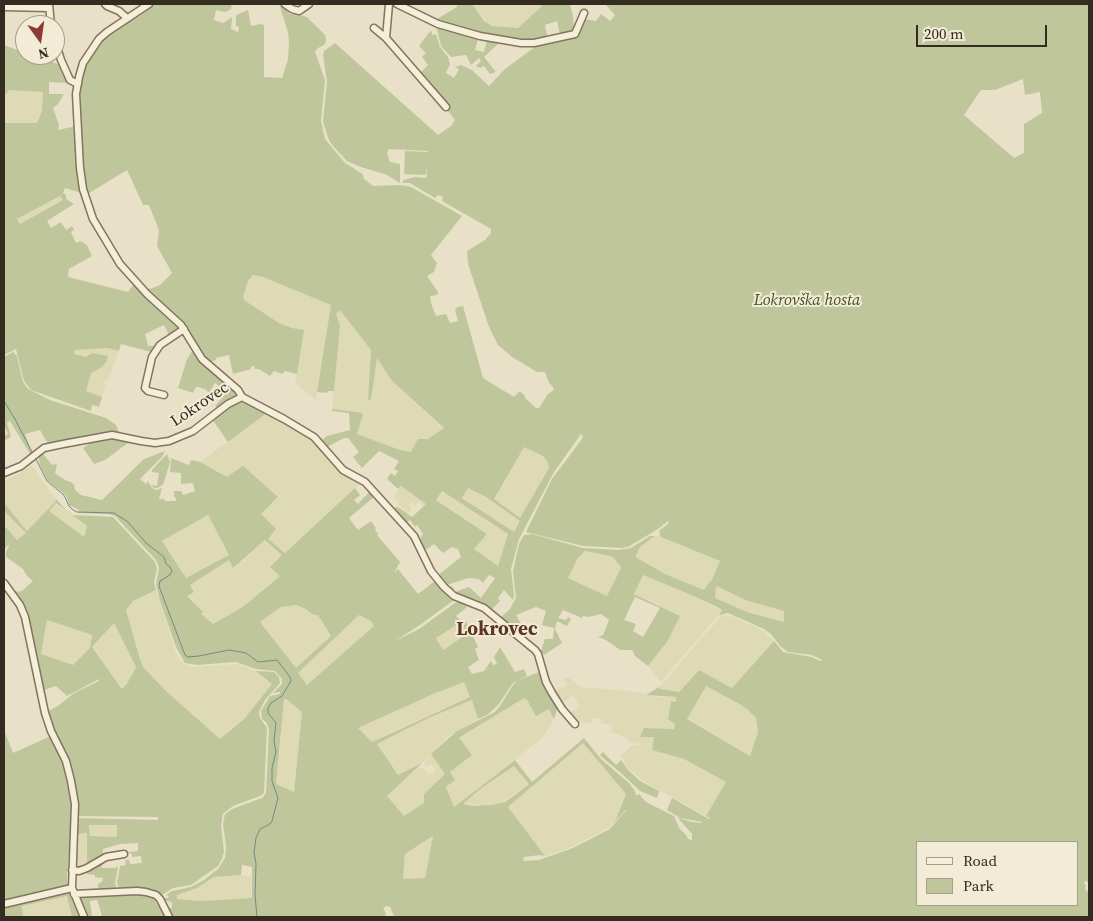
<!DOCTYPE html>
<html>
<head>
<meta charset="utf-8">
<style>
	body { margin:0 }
	#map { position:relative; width:1093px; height:921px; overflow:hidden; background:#e9e1c7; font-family:"Source Serif 4",serif }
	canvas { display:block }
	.frame { position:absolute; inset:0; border:5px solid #352c21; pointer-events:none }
	.legend { position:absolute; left:916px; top:841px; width:162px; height:65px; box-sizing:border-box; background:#f2ecd6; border:1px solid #a69f8e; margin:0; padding:6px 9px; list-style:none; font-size:15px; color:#352c21 }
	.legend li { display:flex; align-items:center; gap:10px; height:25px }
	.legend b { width:25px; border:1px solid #a69f8e }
	.north { position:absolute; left:15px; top:15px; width:50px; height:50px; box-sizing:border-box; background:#f2ecd6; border:1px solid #a69f8e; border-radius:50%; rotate:166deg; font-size:14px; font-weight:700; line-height:20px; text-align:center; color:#352c21 }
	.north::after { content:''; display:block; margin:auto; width:18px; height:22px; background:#8b3a35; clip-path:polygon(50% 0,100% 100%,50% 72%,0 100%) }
	.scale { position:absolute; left:916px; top:25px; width:131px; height:22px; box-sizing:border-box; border:2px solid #352c21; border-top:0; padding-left:6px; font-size:15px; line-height:18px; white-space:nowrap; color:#352c21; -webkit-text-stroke:4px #f2ecd6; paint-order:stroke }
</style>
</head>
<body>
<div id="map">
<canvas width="1093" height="921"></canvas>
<div class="frame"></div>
<ul class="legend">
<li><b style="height:6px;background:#f5efda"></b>Road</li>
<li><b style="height:14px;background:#bfc69c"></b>Park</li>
</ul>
<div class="north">N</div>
<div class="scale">200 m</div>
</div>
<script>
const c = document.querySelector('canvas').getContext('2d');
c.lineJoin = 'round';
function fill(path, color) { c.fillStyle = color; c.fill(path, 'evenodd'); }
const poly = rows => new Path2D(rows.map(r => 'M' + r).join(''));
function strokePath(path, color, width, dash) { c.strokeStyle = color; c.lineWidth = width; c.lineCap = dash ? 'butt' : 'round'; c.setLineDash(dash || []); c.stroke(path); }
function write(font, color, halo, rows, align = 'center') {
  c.font = font + ' "Source Serif 4",serif'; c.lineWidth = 4; c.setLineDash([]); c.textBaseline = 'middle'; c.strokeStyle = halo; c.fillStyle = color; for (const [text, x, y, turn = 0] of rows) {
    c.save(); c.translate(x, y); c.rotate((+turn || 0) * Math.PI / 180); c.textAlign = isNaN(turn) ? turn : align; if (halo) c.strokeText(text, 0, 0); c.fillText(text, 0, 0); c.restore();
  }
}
const farmland = poly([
	[474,4,541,4,542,6,519,28,488,25,473,5],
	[9,90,43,92,42,111,37,123,4,123,4,97],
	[60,196,63,200,20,224,17,219],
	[251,275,263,277,331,305,316,400,295,383,304,330,292,328,279,323,244,300,243,297,248,281],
	[340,310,371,350,368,400,377,358,392,381,444,429,428,439,418,439,412,453,400,450,357,434,363,414,332,409,340,326,336,314],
	[108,348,119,351,108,380,104,380,103,384,106,385,102,397,86,391,91,373,102,367,86,357,74,354,75,350,80,349],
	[268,412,308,435,335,463,362,482,285,553,268,539,261,514,278,498,227,477,200,462],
	[523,446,543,456,547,461,549,466,548,470,520,519,494,499],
	[31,465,56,499,56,501,27,531,4,506,4,481,9,478,18,474],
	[401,486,426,504,424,506,419,502,415,506,412,502,408,505,412,508,408,513,398,504,399,502,394,497],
	[468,488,486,497,520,521,513,533,462,497],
	[442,491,508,534,498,567,474,549,487,534,436,499],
	[55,503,87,526,84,538,49,511],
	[4,511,26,533,17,540,4,525],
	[208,515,229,555,186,578,162,541],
	[659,534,665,539,720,561,711,583,708,582,704,590,654,569,636,557,640,547],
	[266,540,282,555,280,576,244,606,212,624,201,614,203,612,187,595,194,592,189,585,229,560,234,568],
	[585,551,610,556,614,558,619,564,621,568,607,596,568,578,578,558],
	[643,575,689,594,722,611,661,682,648,666,667,642,660,605,634,594],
	[716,586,748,601,784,611,784,622,747,612,714,598],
	[156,590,176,653,183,663,191,667,237,664,256,671,272,684,244,719,232,728,220,740,167,692,143,667,133,640,126,610,133,601],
	[296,605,318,615,331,636,296,668,260,622,281,607],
	[359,615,371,621,375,626,307,685,298,673],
	[723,615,734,617,762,630,774,641,732,688,699,670,679,692,660,689,659,687,679,665,699,640],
	[47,620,92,635,90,648,73,665,41,654],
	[114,623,136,667,127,685,123,689,92,647],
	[458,624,465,636,443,650,436,637],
	[568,677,581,687,628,691,659,697,676,697,676,702,671,701,675,724,674,729,645,728,641,737,654,737,652,750,684,759,727,782,706,816,646,783,628,768,621,756,632,745,639,746,639,744,629,742,624,737,611,732,612,725,601,723,601,719,593,718,591,724,578,722,568,712,573,711,579,707,574,695,563,702,561,700,559,701,553,691,567,686,564,679],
	[464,681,470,697,404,726,372,742,357,728,433,694],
	[706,686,736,702,747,709,756,718,758,732,750,756,687,718],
	[524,698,550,709,554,719,548,730,541,739,454,807,446,787,455,780,450,772,471,755,459,739],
	[284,699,286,699,302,712,294,792,276,784],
	[473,700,478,719,449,736,422,763,398,775,377,744,428,718],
	[583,743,626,794,615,822,610,827,572,847,545,856,508,807],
	[431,754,445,774,425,794,424,803,404,817,387,796,418,767,420,769,423,768,429,775,436,770,431,764,426,767,424,764],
	[514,766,529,784,501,803,484,806,463,804,480,789],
	[89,824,117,825,117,837,90,836],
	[87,833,87,865,75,866,77,834],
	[434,836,425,878,403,879,405,854],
	[241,875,251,877,252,898,201,901,177,899,176,895,197,888,214,877],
	[68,896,72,917,23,917,21,906]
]);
const green = poly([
	[155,4,232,4,231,9,228,11,224,12,216,10,214,20,223,23,232,17,231,29,238,32,239,27,236,26,236,15,248,10,251,26,261,24,264,25,264,77,282,78,288,59,289,43,288,32,279,4,283,4,289,14,297,14,307,17,325,35,326,41,324,45,318,48,315,52,325,80,321,121,325,139,345,163,361,173,364,176,363,178,373,186,400,185,411,187,462,216,431,255,437,263,434,272,427,276,438,292,437,295,430,296,431,303,436,316,446,314,450,323,458,321,455,310,457,307,463,306,483,378,514,397,520,391,525,396,525,398,536,408,539,408,548,394,554,390,553,387,549,383,545,372,537,372,512,357,498,345,489,327,468,264,467,251,485,240,491,233,491,229,442,201,443,197,438,195,435,198,410,183,403,183,403,180,415,177,426,178,427,174,427,167,426,175,404,174,405,151,428,152,428,151,389,149,387,153,390,162,400,164,400,183,387,175,361,167,347,161,332,145,328,138,323,121,327,82,323,55,324,51,335,43,438,135,451,126,455,120,447,110,448,109,418,75,428,65,422,57,426,53,419,46,431,30,432,35,436,34,440,47,448,57,450,64,446,73,454,78,459,69,455,67,461,65,472,70,489,86,505,69,539,44,577,35,584,19,596,21,601,14,610,21,615,15,605,4,1089,4,1089,882,1085,881,1084,883,1086,885,1085,889,1089,893,1089,917,393,917,394,916,390,907,386,906,383,909,386,913,385,917,172,917,168,908,172,908,172,902,163,900,162,898,168,898,169,896,166,895,172,891,191,887,204,880,218,869,225,858,226,846,223,824,225,814,232,809,262,798,266,793,269,729,266,722,262,719,261,711,270,696,280,694,280,692,273,693,282,684,282,679,275,671,256,669,236,662,197,665,185,663,176,647,160,601,156,584,159,568,156,560,115,516,109,514,78,513,79,510,69,505,66,495,48,481,40,465,38,455,40,453,43,454,52,465,57,464,55,473,65,480,71,482,74,485,75,490,81,495,102,500,144,459,165,451,162,457,140,479,146,484,148,481,152,488,156,490,162,488,159,499,164,499,165,501,176,501,176,498,174,497,174,491,181,491,183,495,195,491,193,483,181,484,181,473,170,472,171,458,189,465,191,460,200,462,227,477,243,466,278,497,261,514,276,529,268,539,285,553,355,488,360,495,354,500,358,504,371,490,375,495,374,497,349,518,358,530,371,521,376,528,375,530,378,533,377,535,400,562,394,573,398,569,418,594,435,581,453,597,454,600,420,625,395,641,419,629,455,603,462,602,467,607,456,616,463,623,466,621,478,647,475,649,479,660,468,667,472,674,484,671,491,661,493,665,497,664,494,657,500,647,515,672,524,669,527,676,513,683,498,705,487,715,478,719,472,700,428,718,377,744,398,775,422,763,387,796,404,816,424,803,424,794,445,774,431,754,457,731,495,712,500,706,513,685,517,681,541,671,558,706,554,719,549,709,536,716,527,700,524,698,459,738,472,755,450,772,455,780,446,787,454,807,515,760,532,782,584,738,601,759,629,783,635,791,636,796,639,794,646,802,674,816,679,828,686,835,688,839,692,840,692,834,678,818,692,822,702,823,702,822,680,818,667,810,672,798,709,819,710,818,706,816,726,782,684,759,652,750,654,737,640,737,644,728,674,729,675,724,668,719,671,701,676,702,676,697,646,695,659,687,660,689,679,692,699,670,732,688,774,641,783,652,812,657,820,661,822,660,812,655,788,652,780,646,771,634,764,629,728,613,719,615,722,610,715,606,689,594,643,575,634,594,680,616,667,642,648,666,635,656,632,650,620,650,606,640,598,637,603,635,609,620,601,614,589,617,583,616,582,618,563,610,558,618,566,620,568,617,571,619,567,626,557,621,555,629,562,643,544,655,541,651,545,639,553,639,554,628,542,625,546,611,536,607,516,615,524,630,517,632,501,617,510,609,516,598,513,571,519,544,524,535,532,534,583,548,619,550,631,548,650,536,655,536,640,547,636,556,637,558,665,574,704,590,709,582,711,582,720,561,661,537,659,531,669,523,668,521,658,529,628,547,622,548,583,546,526,532,552,479,582,439,583,436,581,434,554,472,519,539,511,569,514,595,513,600,504,590,498,598,500,601,491,610,460,598,449,588,452,586,455,592,469,587,481,598,495,578,489,575,483,583,479,579,468,578,447,585,437,576,461,557,458,549,452,547,443,553,434,544,424,551,419,541,423,534,417,525,415,527,410,520,406,523,393,508,398,507,412,517,426,504,401,486,398,489,387,479,391,473,395,476,398,471,394,469,399,461,379,451,362,468,353,457,359,452,348,438,344,438,327,447,322,440,327,436,350,430,349,413,332,411,332,409,362,413,363,414,357,434,400,450,411,452,418,439,428,439,444,428,392,381,377,358,371,399,368,400,371,350,340,310,336,314,340,326,334,391,328,391,327,393,317,392,331,305,263,277,253,275,248,281,243,297,244,300,279,323,292,328,304,330,297,374,285,371,282,374,274,371,270,376,259,369,255,369,254,366,251,367,251,369,233,374,229,355,216,358,216,360,209,362,206,360,147,290,160,285,172,273,157,246,159,230,149,205,143,205,127,170,86,195,82,162,80,94,82,78,87,64,94,50,104,39,115,29,140,16],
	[1023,79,1025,95,1040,92,1042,113,1024,124,1024,153,1014,158,964,115,981,90,995,90],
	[524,447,543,456,547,461,549,468,520,518,494,499],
	[468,488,486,497,520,521,514,532,462,498],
	[442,491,508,534,498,566,474,549,487,534,436,500],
	[208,515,229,555,186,578,162,541],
	[265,540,282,555,270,567,280,576,244,606,213,624,201,614,203,612,187,596,194,592,190,585,229,560,233,568],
	[585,551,610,556,614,558,620,566,621,568,607,596,568,578,578,558],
	[716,586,748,601,784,611,784,622,747,612,715,598],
	[635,597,660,608,643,637,633,631,636,624,624,620],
	[296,605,306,609,312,614,318,615,331,636,296,668,260,622,281,607],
	[359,615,371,621,374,626,307,685,298,673],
	[458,624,464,636,443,650,436,638],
	[464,682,470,697,372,742,358,728,433,694],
	[706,686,736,702,747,709,756,718,758,732,750,756,687,719],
	[284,699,286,699,302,712,294,792,276,784],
	[583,743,626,794,615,822,625,810,626,810,610,829,573,848,539,860,523,861,524,857,540,855,545,856,508,807],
	[514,766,529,784,512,797,505,802,492,805,473,806,463,804,480,789],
	[433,836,425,878,403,879,405,854],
	[917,842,1077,842,1077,905,917,905],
	[242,865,252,867,252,898,201,901,177,899,177,895,197,888,214,877,241,875],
	[457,4,474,4,473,5,484,21,492,26,518,28,542,6,541,4,570,4,573,16,574,31,560,35,557,21,545,25,547,35,546,39,533,41,498,38,435,20,457,7],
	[436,25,482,37,481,40,478,40,475,50,484,52,487,40,495,40,498,44,484,57,496,72,490,74,484,66,480,68,476,66,481,61,479,58,471,65,466,55,451,57,441,46],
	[4,45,25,53,25,55,31,55,61,65,68,81,68,83,49,82,49,94,64,94,58,104,53,108,59,125,58,130,76,126,81,193,65,188,63,193,66,195,66,199,74,204,47,221,51,228,61,222,66,230,72,226,74,230,71,232,76,243,81,241,87,245,92,256,69,269,68,277,128,292,134,284,180,327,179,330,169,335,164,325,145,334,148,346,155,346,151,352,121,344,119,351,108,348,75,350,74,354,86,357,92,353,108,356,106,362,102,367,91,373,86,391,102,397,99,407,92,405,91,411,31,390,24,381,16,349,4,355,4,123,37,123,42,111,43,92,9,90,4,97],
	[60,196,63,200,20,224,17,219],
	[193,350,233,387,237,393,234,398,218,408,215,406,216,405,227,392,215,383,209,393,205,389,198,387,196,387,193,393,178,388,187,359],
	[13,352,17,356,23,382,28,389,50,400,106,418,116,425,119,432,48,444,40,430,25,434,32,452,30,454,10,421,7,423,11,437,4,441,4,444,4,436,8,434,4,425,4,357],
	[240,402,248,403,268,412,228,442,212,419,230,406],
	[119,438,128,441,128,443,105,460,94,464,83,448,92,442],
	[167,454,170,462,163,485,157,488,154,488,151,485,157,486,159,473,152,472,152,470],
	[56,499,66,510,73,515,113,517,155,562,157,569,154,582,156,590,133,601,126,610,139,656,143,667,167,692,220,739,244,719,272,684,256,671,274,672,279,677,280,683,265,700,259,712,260,718,267,728,264,793,260,796,233,806,223,814,221,825,224,852,222,859,218,866,191,885,173,888,162,895,119,889,117,883,120,866,126,865,125,860,129,860,130,864,142,863,141,856,132,857,132,854,127,852,138,851,138,843,120,844,103,849,103,857,94,864,76,869,77,818,158,820,158,817,77,816,77,802,46,712,58,706,74,693,99,681,99,679,67,696,56,686,41,691,22,604,15,592,22,591,33,581,27,576,23,569,6,557,6,552,9,546,8,545,4,550,4,525,17,540,26,533,4,511,4,503,27,531,56,501],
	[56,503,87,526,84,537,49,511],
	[47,620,92,635,90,648,73,665,41,654],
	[114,623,136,667,127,684,122,689,92,647],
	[89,825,117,825,117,837,90,836],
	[87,833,87,865,76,866,77,834],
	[4,730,13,753,51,736,64,762,73,805,67,876,68,887,4,903],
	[603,752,616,765,621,760,628,770,640,781,659,791,657,798,640,791,621,773,603,758,600,755],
	[104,862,101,868,115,868,118,866,115,884,118,891,98,892,98,884,102,882,103,878,95,877,95,875,87,874,87,869],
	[69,891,82,917,72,917,67,896,22,906,23,917,4,917,4,905],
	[136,893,148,895,154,899,165,917,102,917,100,909,97,900,90,901,92,917,86,917,79,900,81,897]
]);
const stream = poly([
	[4,401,15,419,33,454],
	[35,457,47,481,64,495,69,506,73,510,77,512,114,513,128,522,146,543,164,557,166,564,170,567,172,571,170,575,160,581,159,586,185,655,188,657,199,656,229,650,246,653,258,662,277,660,290,677,291,681,282,696,271,703,268,708,268,713,276,723,274,741,276,752,272,768,272,781,278,798,272,821,270,824,260,829,256,838,254,852,256,864,255,895,257,917]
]);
const minor = poly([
	[49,4,51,25],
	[105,4,107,6,119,11,127,18],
	[149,4,107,32,99,39,83,63,79,77,76,94,80,168,83,189,93,219,120,264,147,294,181,325,202,359,238,390,242,397],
	[285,4,292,9,299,11,309,4],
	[389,4,386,38,446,107],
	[397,4,438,24,480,36,521,43,534,43,575,34,584,13],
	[4,7,49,8],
	[374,28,386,38],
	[55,40,61,60,70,80,78,84],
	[164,395,148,391,145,388,152,357,160,345,184,329],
	[242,397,284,419,314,437,343,470,365,482,414,536,431,571,444,587,454,596,484,608,535,650,538,654,546,682,552,693,562,709,575,724],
	[4,473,21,466,44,448,63,444,112,435,141,441,155,443,169,441,193,431,228,404,242,397],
	[4,583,20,605,25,617,45,713,51,731,66,761,71,781,75,804,72,888,84,917],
	[72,870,79,871,87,868,106,857,124,854],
	[74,894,137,891,146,892,156,895,160,899,169,917],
	[4,904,72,888]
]);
const parkNames = [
	["Lokrovška hosta",807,301]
];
const streetNames = [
	["Lokrovec",200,405,-34]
];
const quarterNames = [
	["Lokrovec",497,630]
];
fill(farmland, '#dedab6');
fill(green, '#bfc69c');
strokePath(stream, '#708b86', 1);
strokePath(minor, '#83745f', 9);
strokePath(minor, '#f5efda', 6);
write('italic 16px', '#434f29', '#f2ecd6', parkNames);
write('16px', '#352c21', '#f2ecd6', streetNames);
write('bold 19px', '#5d3425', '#f2ecd6', quarterNames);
</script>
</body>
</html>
